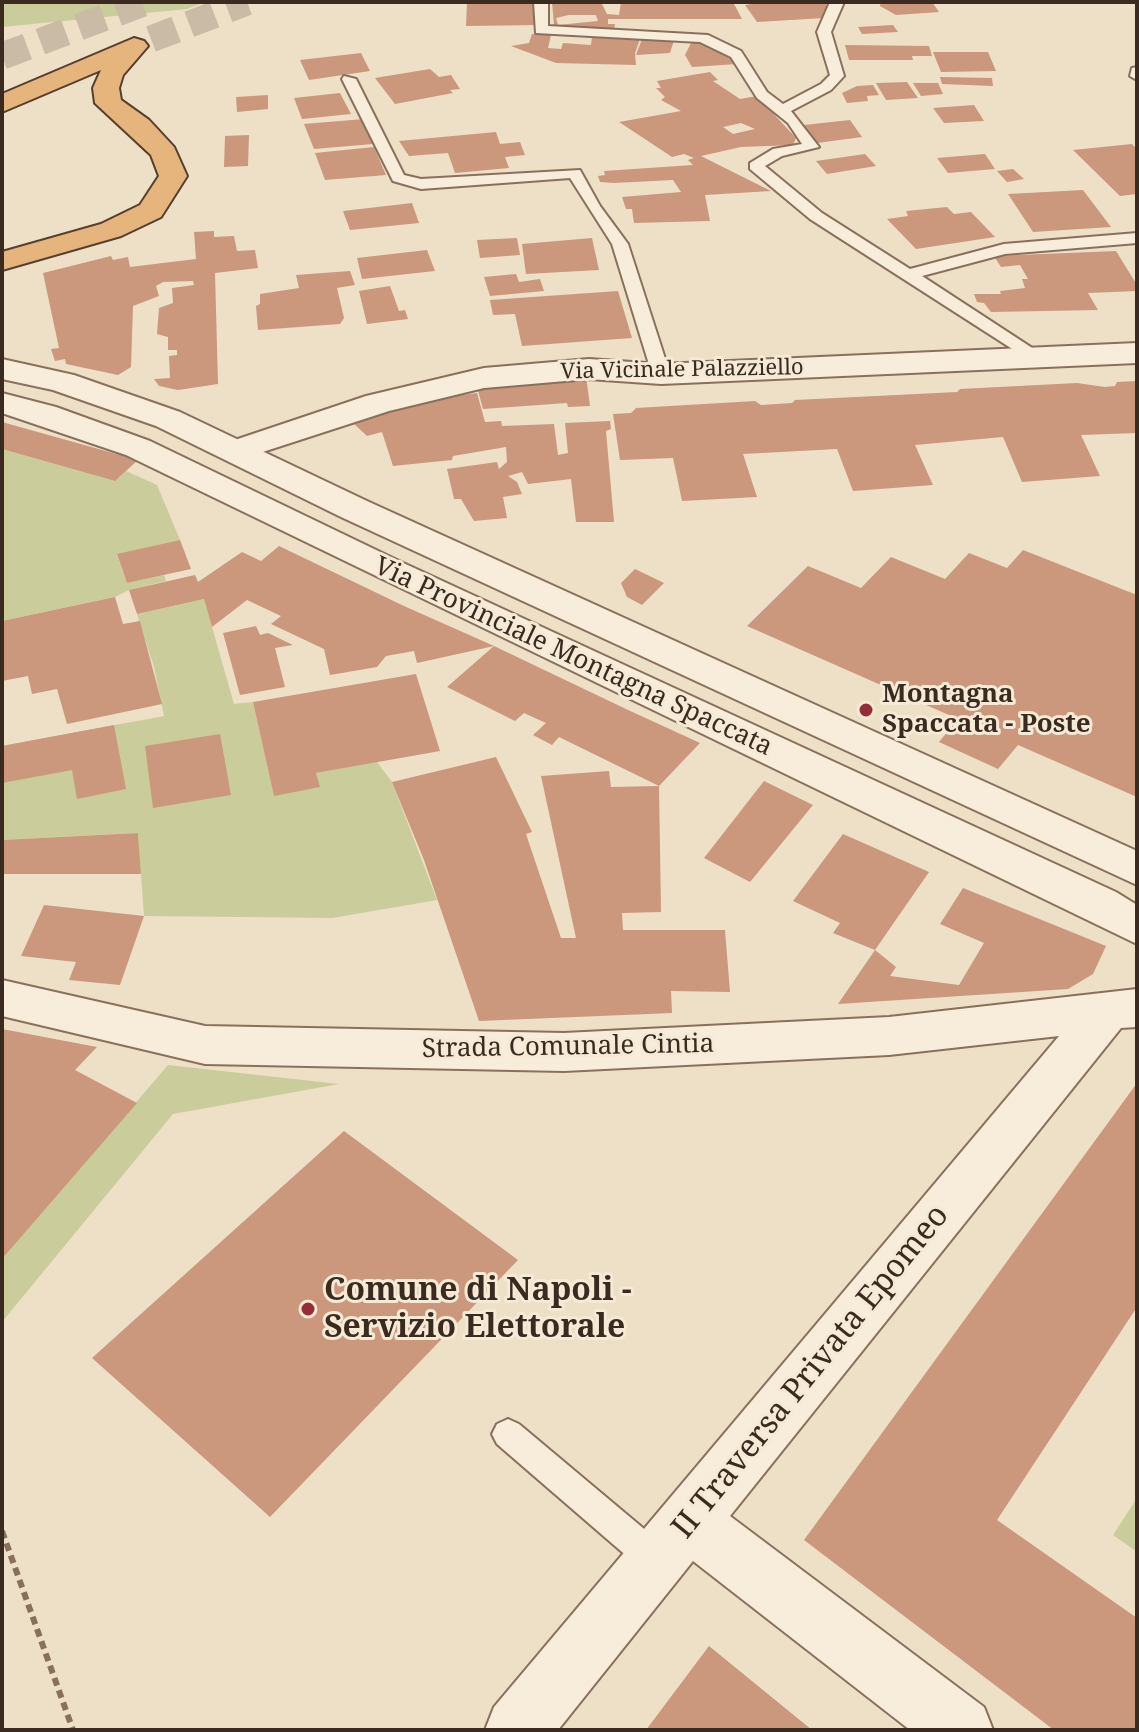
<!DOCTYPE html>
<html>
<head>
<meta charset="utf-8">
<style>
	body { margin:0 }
	#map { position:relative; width:1139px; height:1732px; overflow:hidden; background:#eedfc7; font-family:"Noto Serif",serif }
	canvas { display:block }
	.frame { position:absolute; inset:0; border:4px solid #3a2a20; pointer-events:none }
</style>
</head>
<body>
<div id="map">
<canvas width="1139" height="1732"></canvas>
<div class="frame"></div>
</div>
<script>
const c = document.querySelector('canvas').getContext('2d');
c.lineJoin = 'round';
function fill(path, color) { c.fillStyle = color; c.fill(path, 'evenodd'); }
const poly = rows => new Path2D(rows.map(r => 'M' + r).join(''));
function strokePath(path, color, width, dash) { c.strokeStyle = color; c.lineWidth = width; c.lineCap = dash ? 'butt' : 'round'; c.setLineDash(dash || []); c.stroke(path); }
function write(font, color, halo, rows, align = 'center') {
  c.font = font + ' "Noto Serif",serif'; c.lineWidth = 6; c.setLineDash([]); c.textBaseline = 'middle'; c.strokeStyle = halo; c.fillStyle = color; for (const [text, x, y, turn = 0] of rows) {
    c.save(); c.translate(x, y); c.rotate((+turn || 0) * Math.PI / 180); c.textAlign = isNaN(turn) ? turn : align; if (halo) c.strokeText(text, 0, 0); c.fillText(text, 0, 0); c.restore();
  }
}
const green = poly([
	[2,2,205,2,187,9,2,27],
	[2,449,115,481,126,471,157,485,180,540,117,555,127,583,164,575,166,581,129,590,115,597,2,621],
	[204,599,234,704,253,702,274,795,319,787,316,773,377,762,392,782,437,900,332,918,144,916,138,833,2,840,2,746,164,716,154,667,137,614],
	[168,1065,339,1084,173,1114,2,1322,2,1259],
	[1137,1498,1137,1552,1113,1535]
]);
const building = poly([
	[467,2,537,3,538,25,466,26],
	[552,2,601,2,607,14,619,15,621,2,733,2,742,19,608,19,608,24,615,24,614,30,564,28,554,25],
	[569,15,596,15,598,21,558,25,556,18],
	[764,2,827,2,824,18,757,22,745,5],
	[881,2,932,2,939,12,896,15,880,6],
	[893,25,898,32,862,34,858,27],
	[532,34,551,35,548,48,561,49,563,43,591,45,592,37,640,39,635,53,636,65,556,63,511,46,529,43],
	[642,39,674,40,670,53,636,55],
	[692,41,710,43,737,64,692,67,685,55],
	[845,45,929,46,932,56,912,56,913,60,849,60],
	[933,52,988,52,996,71,941,72],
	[361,53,370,71,309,80,300,60],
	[430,69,439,77,451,75,460,89,450,90,453,93,395,104,375,78],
	[710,72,718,80,713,81,740,99,757,96,796,138,793,145,741,147,701,156,771,191,705,195,710,221,634,223,632,209,626,209,622,197,681,192,673,180,614,183,600,182,598,176,605,175,604,171,693,165,688,160,694,158,684,154,672,157,619,122,681,111,661,100,665,97,656,88,661,88,657,81],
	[741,123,755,129,733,134,723,127],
	[940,77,992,78,993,86,942,84],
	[907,82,918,98,886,100,876,83],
	[913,83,938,83,943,94,921,96],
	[873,85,879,95,867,96,868,101,847,103,842,93,857,86],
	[340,93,351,114,302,119,294,98],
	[268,95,268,109,237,112,236,97],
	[974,105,984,121,944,123,933,108],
	[364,119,373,144,314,149,304,124],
	[850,120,862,137,817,143,804,125],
	[496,132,500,144,520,142,525,155,505,157,509,168,455,173,448,153,409,156,399,141],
	[249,135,248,166,224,167,225,136],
	[1132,144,1137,149,1137,194,1120,196,1073,150],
	[374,147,386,175,325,180,315,153],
	[865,154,876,166,827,174,816,161],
	[985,154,995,169,948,173,937,158],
	[1013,169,1024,179,1007,182,997,171],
	[1083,190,1111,227,1033,232,1008,194],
	[412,203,419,223,350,230,343,211],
	[947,207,954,214,971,212,995,237,916,249,887,219,908,216,906,211],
	[214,231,214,237,234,236,237,251,255,250,258,268,215,273,218,384,178,390,159,386,154,379,170,378,169,356,177,355,177,350,168,350,168,337,157,334,159,308,173,303,172,288,194,285,193,281,163,282,156,286,159,296,133,306,131,367,118,375,66,364,65,359,55,361,51,349,59,348,43,273,111,256,113,260,128,257,130,267,196,259,194,232],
	[517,238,520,255,480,258,477,240],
	[592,238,599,270,526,274,522,244],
	[427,250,435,271,362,279,357,258],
	[1116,251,1137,285,1137,291,1088,293,1098,310,991,312,984,303,977,302,974,294,1001,294,1000,291,1025,288,1022,279,1028,279,1020,265,1001,267,994,256],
	[350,271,355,285,337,288,344,318,340,324,258,330,256,306,260,304,260,294,299,288,296,275],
	[516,274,519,282,540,279,544,291,490,296,484,277],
	[390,286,399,311,405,310,408,319,367,324,359,291],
	[618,291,632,338,522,346,515,314,493,315,490,300],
	[586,376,590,406,568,407,567,403,483,409,477,387],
	[1137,381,1137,433,1081,435,1100,476,1022,482,1003,437,915,445,933,485,853,491,837,449,743,454,757,497,682,501,673,458,620,460,613,414,631,413,636,408,755,401,761,405,792,403,795,400,957,392,960,389,1077,383,1105,387,1115,386,1117,382],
	[477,393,485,422,501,421,502,426,554,424,558,455,568,453,565,423,610,421,611,429,606,431,614,522,576,522,571,479,528,484,522,472,508,476,517,482,522,494,503,497,507,518,474,521,461,499,454,499,447,469,497,462,499,469,507,462,506,447,453,456,452,460,393,466,382,432,367,436,352,422,390,404],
	[2,422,138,460,115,481,2,449],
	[180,540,191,569,127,583,117,554],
	[279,546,404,606,494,646,417,663,414,651,386,656,377,667,330,675,324,649,271,624,281,616,247,600,212,627,204,599,137,614,129,590,195,575,198,582,242,552,261,561],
	[1023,550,1137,595,1137,797,1018,745,998,769,939,742,958,719,747,626,808,566,861,588,891,557,945,579,969,553,1007,568],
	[635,569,664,583,642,605,627,597,621,583],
	[115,597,123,624,140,621,162,704,67,724,57,689,32,694,28,676,2,681,2,621],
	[256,626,260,635,268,633,293,645,275,648,285,687,240,695,223,633],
	[494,646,626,709,700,743,659,786,559,737,552,745,533,735,546,723,524,713,515,721,447,687],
	[416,674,440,751,316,773,320,787,274,796,253,702],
	[114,725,126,789,77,799,72,770,2,783,2,746],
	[220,734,231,795,153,808,145,746],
	[496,757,532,832,526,834,561,938,576,938,541,776,609,771,611,787,659,786,661,912,622,913,623,930,725,930,730,992,671,991,672,1013,479,1021,424,860,392,782],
	[764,781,813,805,750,882,704,858],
	[138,833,141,874,2,874,2,840],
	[843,834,929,872,875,950,833,933,840,923,793,901],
	[963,888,1106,946,1093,974,1068,989,838,1004,875,950,896,967,890,976,959,985,984,943,940,924],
	[44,905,144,916,120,985,69,980,76,962,21,956],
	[2,1029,97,1047,75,1070,137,1103,2,1259],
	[1137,1083,1137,1307,997,1520,1137,1618,1137,1730,1054,1730,804,1540],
	[344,1131,518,1260,270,1517,92,1358],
	[709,1646,812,1730,646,1730]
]);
const trunkTunnel = poly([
	[151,39,247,2],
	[2,56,146,2]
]);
const path = poly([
	[2,1531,73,1730]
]);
const service = poly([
	[534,2,548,2,548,26,708,35,741,51,767,92,783,104,821,84,830,75,817,32,830,2,844,2,831,32,844,76,831,90,791,111,819,147,782,156,765,166,822,213,910,269,1004,244,1137,233,1137,243,1005,254,922,276,1046,357,1043,361,1031,361,810,219,750,169,750,163,773,149,802,144,788,123,757,98,731,57,700,42,536,33,534,2],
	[1137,67,1137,80,1130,76,1132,68,1137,67],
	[344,76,356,79,404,175,421,179,580,170,600,206,628,244,670,374,667,378,661,379,652,374,612,244,570,178,421,189,393,181,342,79,344,76],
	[508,1419,519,1424,668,1549,672,1560,668,1571,656,1576,644,1571,497,1444,492,1434,497,1424,508,1419]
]);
const minor = poly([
	[1137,343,1137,363,661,384,589,379,484,388,389,411,238,460,226,457,221,450,226,443,366,396,484,368,589,359,661,364,1137,343],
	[2,980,205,1026,564,1033,889,1017,1137,989,1137,1027,1121,1028,730,1516,984,1707,993,1730,910,1730,693,1561,558,1730,485,1730,494,1707,1059,1036,889,1055,564,1071,205,1064,2,1016,2,980]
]);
const tertiary = poly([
	[2,359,74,375,180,412,367,501,1137,851,1137,885,341,517,156,426,53,390,2,379,2,359],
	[2,393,56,407,150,441,399,561,1116,892,1137,905,1137,944,126,455,2,413,2,393]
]);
const trunk = poly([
	[134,38,144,41,148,46,123,75,119,88,121,100,149,120,174,147,187,176,161,217,121,236,2,270,2,252,101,224,140,205,159,176,151,155,95,103,93,88,101,70,2,112,2,94,134,38]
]);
const markers = [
	[866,710,8,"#972d37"],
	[308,1309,8,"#972d37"]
];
const farStreetnames = [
	["Via Vicinale Palazziello",682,370,-1]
];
const streetNames = [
	["Via Provinciale Montagna Spaccata",573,657,25],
	["Strada Comunale Cintia",568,1047,-1]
];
const poiNames = [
	["Montagna",882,695],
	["Spaccata - Poste",882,725]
];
const nearPoinames = [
	["Comune di Napoli -",324,1291],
	["Servizio Elettorale",324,1328]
];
const nearStreetnames = [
	["II Traversa Privata Epomeo",811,1372,-51]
];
fill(green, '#cbcc9b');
fill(building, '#cb977d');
strokePath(trunkTunnel, '#cabba6', 27, [27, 14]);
strokePath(service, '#89705c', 4);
strokePath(minor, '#89705c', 4);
strokePath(tertiary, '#89705c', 4);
strokePath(trunk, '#573f30', 4);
strokePath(path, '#89705c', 6, [8, 5]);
fill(service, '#f8edda');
fill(minor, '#f8edda');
fill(tertiary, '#f8edda');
fill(trunk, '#e6b47d');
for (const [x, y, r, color] of markers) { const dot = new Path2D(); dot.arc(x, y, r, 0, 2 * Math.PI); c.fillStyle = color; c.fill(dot); strokePath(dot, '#f5ead6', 3); }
write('22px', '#3a2a20', '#f5ead6', farStreetnames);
write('26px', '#3a2a20', '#f5ead6', streetNames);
write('bold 26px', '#3a2a20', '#f5ead6', poiNames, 'left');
write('bold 32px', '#3a2a20', '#f5ead6', nearPoinames, 'left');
write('32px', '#3a2a20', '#f5ead6', nearStreetnames);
</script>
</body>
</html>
